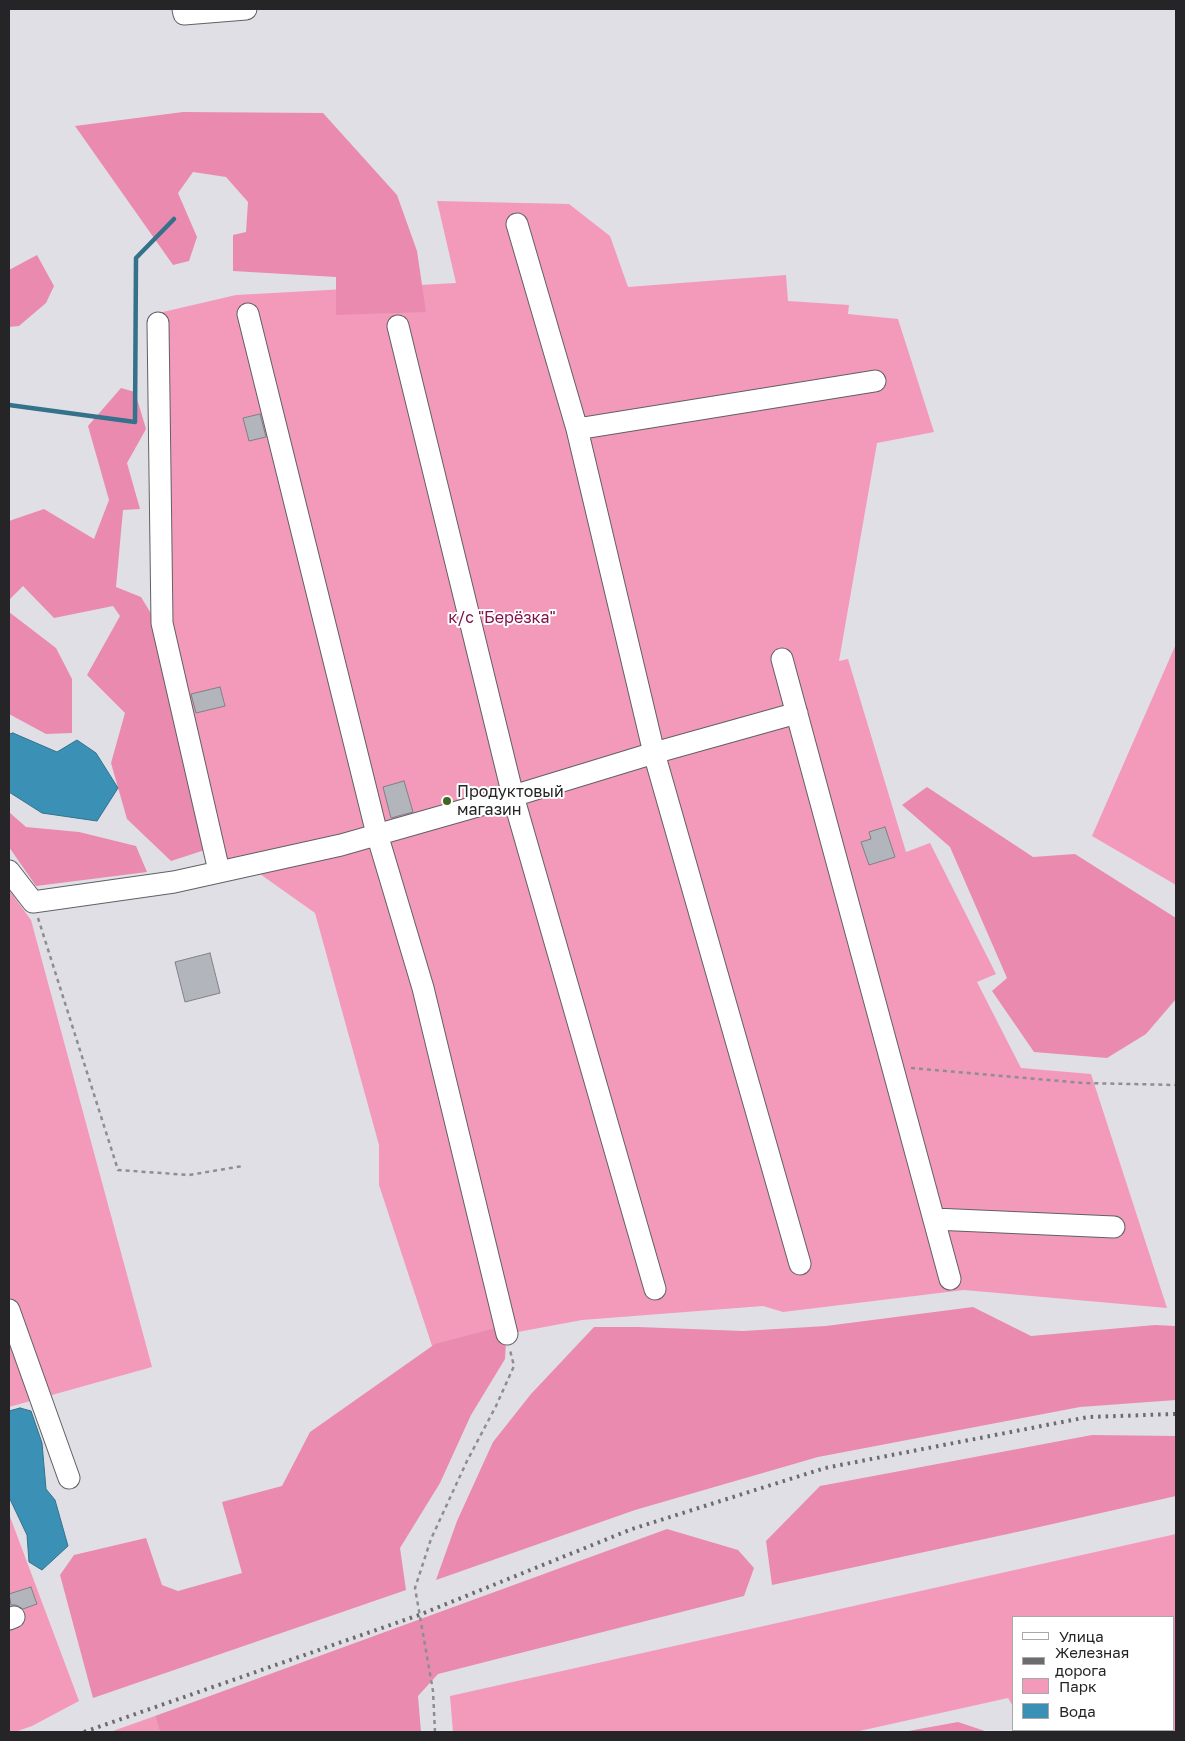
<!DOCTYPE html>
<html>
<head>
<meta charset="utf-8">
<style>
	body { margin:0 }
	#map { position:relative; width:1185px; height:1741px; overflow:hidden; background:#e0dfe5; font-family:"Golos Text",sans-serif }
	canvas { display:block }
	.frame { position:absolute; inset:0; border:10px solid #252527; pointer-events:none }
	.legend { position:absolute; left:1012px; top:1616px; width:162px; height:115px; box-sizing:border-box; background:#fff; border:1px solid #a8a8a9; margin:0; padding:6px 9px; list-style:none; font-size:15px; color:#252527 }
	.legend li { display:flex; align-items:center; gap:10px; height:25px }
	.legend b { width:25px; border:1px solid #a8a8a9 }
</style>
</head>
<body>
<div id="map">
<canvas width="1185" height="1741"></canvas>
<div class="frame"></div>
<ul class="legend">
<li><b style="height:6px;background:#fff"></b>Улица</li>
<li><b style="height:6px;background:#6c6c6f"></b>Железная дорога</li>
<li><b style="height:14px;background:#f39abb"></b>Парк</li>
<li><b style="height:14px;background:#3a91b5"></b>Вода</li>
</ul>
</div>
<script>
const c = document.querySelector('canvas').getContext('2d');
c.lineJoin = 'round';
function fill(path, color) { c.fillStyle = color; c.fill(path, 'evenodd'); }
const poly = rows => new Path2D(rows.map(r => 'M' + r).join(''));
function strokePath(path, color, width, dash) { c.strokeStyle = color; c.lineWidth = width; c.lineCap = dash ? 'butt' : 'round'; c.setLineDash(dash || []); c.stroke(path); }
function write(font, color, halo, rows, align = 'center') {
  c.font = font + ' "Golos Text",sans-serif'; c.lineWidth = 4; c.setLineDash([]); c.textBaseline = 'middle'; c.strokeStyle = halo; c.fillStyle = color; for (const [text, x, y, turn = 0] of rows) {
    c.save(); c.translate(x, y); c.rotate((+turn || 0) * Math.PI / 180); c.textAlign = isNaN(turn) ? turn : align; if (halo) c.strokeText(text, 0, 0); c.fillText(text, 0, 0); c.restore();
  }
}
const green = poly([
	[437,201,569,204,610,236,628,287,786,275,788,301,849,305,848,314,898,319,934,432,877,443,839,661,848,659,906,852,930,843,996,974,977,982,1021,1068,1091,1074,1167,1308,964,1290,783,1312,763,1306,582,1320,507,1334,437,1361,379,1185,379,1145,315,913,260,874,221,878,155,620,150,315,236,295,456,283],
	[1176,644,1176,885,1092,836],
	[9,890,31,920,152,1367,9,1407],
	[9,1514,79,1701,32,1726,15,1732,9,1732],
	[1176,1534,1176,1732,1029,1732,1027,1730,1174,1730,1174,1617,1014,1617,1014,1708,1008,1698,855,1732,453,1732,450,1696],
	[155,1716,160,1732,110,1732]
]);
const forest = poly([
	[183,112,323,113,397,195,417,251,426,312,336,315,336,277,233,271,233,235,246,232,248,202,226,177,193,172,178,193,197,237,189,261,173,265,75,126],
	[37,255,54,286,46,303,19,326,9,327,9,270],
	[121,388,135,392,146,429,127,463,140,509,123,510,116,587,141,597,155,620,208,849,171,861,127,819,111,763,125,713,87,675,120,616,113,606,54,618,23,586,9,600,9,521,44,509,94,539,109,500,88,426],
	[9,612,56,648,72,679,72,733,46,734,9,714],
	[927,787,1033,857,1075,854,1176,918,1176,999,1146,1034,1107,1058,1034,1052,992,991,1007,978,950,847,902,805],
	[9,812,26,827,79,832,136,846,147,872,36,886,9,847],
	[973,1307,1031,1336,1155,1325,1176,1326,1176,1400,1080,1407,818,1457,635,1510,436,1580,457,1521,493,1442,531,1394,594,1327,638,1327,743,1331,826,1326],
	[507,1325,505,1359,471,1415,440,1483,400,1548,406,1590,93,1698,60,1575,74,1555,146,1538,162,1585,178,1591,242,1573,222,1502,282,1486,310,1432,435,1344],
	[1092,1435,1176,1436,1176,1496,1026,1530,772,1585,766,1541,820,1486],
	[667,1529,738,1550,754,1568,744,1596,438,1674,418,1696,421,1732,160,1732,155,1716],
	[958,1722,988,1732,903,1732]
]);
const water = poly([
	[13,733,57,752,77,740,96,753,118,788,97,821,42,813,9,792,9,734,13,733],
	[20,1408,31,1411,42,1443,46,1489,55,1500,68,1546,42,1570,29,1562,27,1535,9,1497,9,1411,20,1408]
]);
const stream = poly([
	[9,405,135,422,136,258,174,219]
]);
const building = poly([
	[260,414,266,437,249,441,243,418,260,414],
	[220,687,225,706,196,713,191,694,220,687],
	[404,781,413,812,391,818,383,787,404,781],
	[885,827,895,857,869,865,861,842,871,839,869,832,885,827],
	[210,953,220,993,185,1002,175,962,210,953],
	[31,1587,37,1604,23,1609,16,1605,11,1605,9,1594,31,1587]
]);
const path = poly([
	[38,918,118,1170,189,1175,243,1166],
	[911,1068,1083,1083,1176,1085],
	[435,1732,433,1691,415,1588,431,1539,467,1461,496,1406,514,1366,510,1350]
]);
const minor = poly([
	[183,9,184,14,246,9],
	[517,224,577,429,654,753,800,1264],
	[248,314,377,834,423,988,507,1334],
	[158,323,162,623,219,871],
	[398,326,513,796,655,1289],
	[577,429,875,381],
	[782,659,950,1279],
	[9,871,33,902,174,882,341,845,513,796,654,753,797,713],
	[934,1219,1114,1227],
	[9,1310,69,1478],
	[9,1619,14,1617]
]);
const rail = poly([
	[84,1732,419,1615,632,1529,825,1468,1088,1417,1176,1414]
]);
const markers = [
	[447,801,5,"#406621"]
];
const parkNames = [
	["к/с \"Берёзка\"",502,618]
];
const poiNames = [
	["Продуктовый",457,792],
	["магазин",457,810]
];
fill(green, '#f39abb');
fill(forest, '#ea8aaf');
fill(water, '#3a91b5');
strokePath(water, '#34718a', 1);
strokePath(stream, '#34718a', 4.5);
fill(building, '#b2b5bb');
strokePath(building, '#7e8186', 1);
strokePath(minor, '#616065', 23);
strokePath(path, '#8e8e92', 2.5, [4, 4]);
strokePath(minor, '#fff', 21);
strokePath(rail, '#6c6c6f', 4, [2.5, 5]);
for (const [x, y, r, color] of markers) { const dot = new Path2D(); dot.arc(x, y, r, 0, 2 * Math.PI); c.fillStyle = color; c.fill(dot); strokePath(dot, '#fff', 2); }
write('16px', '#83114c', '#fff', parkNames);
write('16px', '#252527', '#fff', poiNames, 'left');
</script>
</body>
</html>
